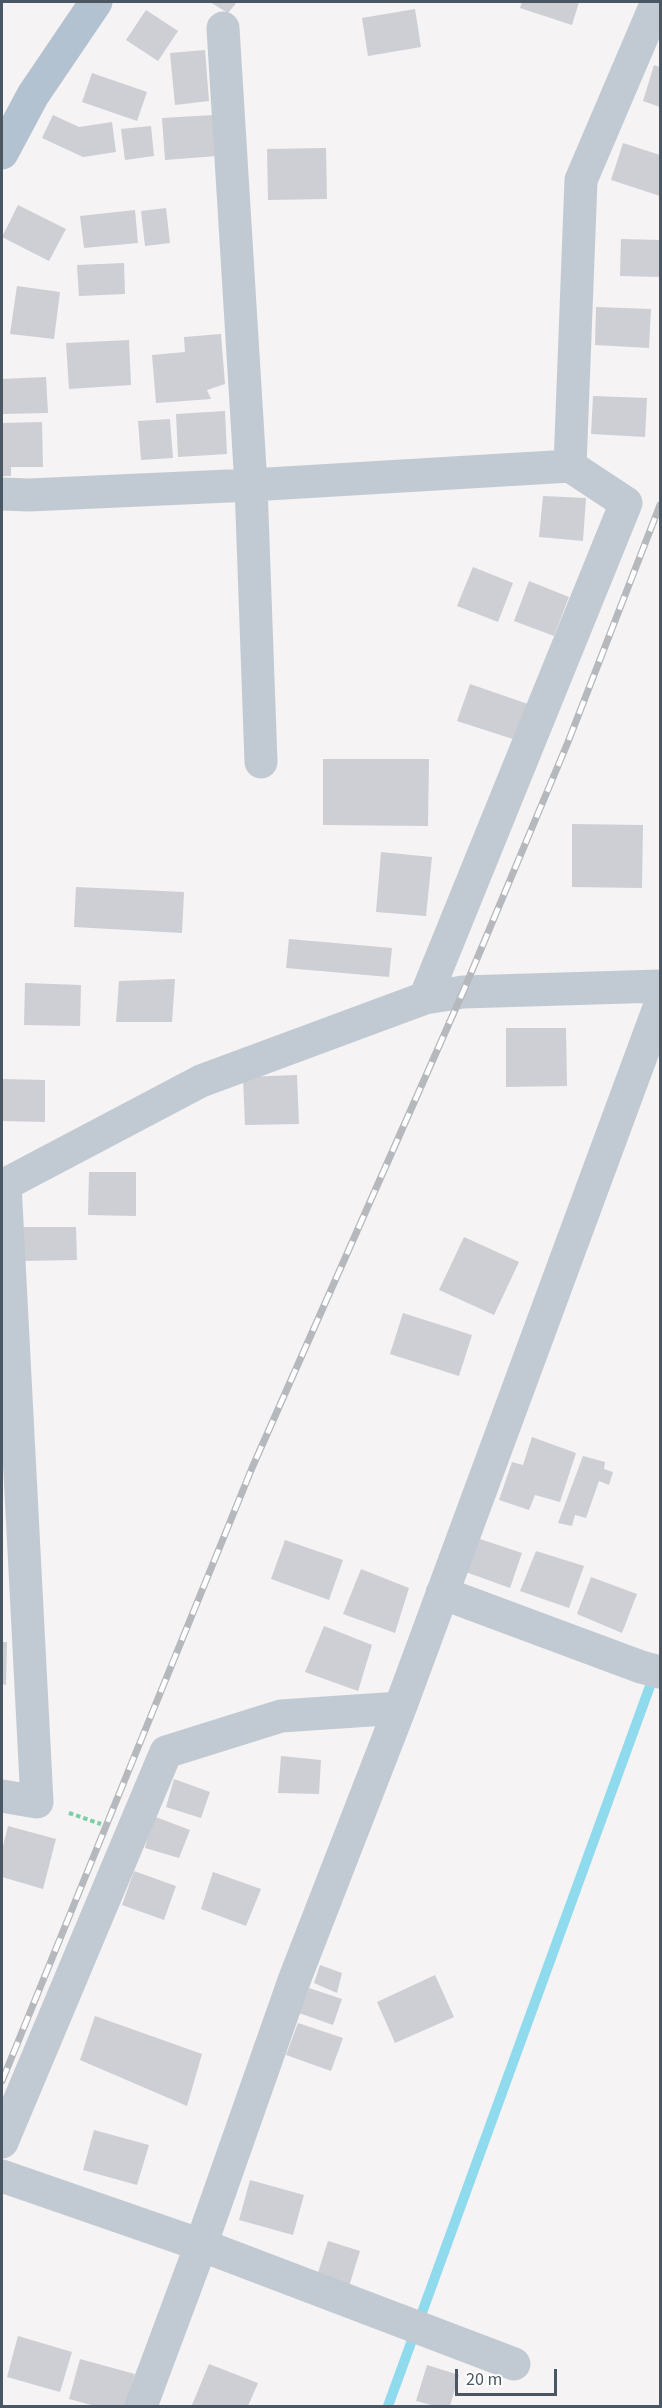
<!DOCTYPE html>
<html>
<head>
<meta charset="utf-8">
<style>
	body { margin:0 }
	#map { position:relative; width:662px; height:2408px; overflow:hidden; background:#f5f3f3; font-family:"Source Sans 3",sans-serif }
	canvas { display:block }
	.frame { position:absolute; inset:0; border:3px solid #4a5661; pointer-events:none }
	.scale { position:absolute; left:455px; top:2369px; width:102px; height:27px; box-sizing:border-box; border:3px solid #4a5661; border-top:0; padding-left:8px; font-size:18px; line-height:21px; white-space:nowrap; color:#4a5661; -webkit-text-stroke:4px #fff; paint-order:stroke }
</style>
</head>
<body>
<div id="map">
<canvas width="662" height="2408"></canvas>
<div class="frame"></div>
<div class="scale">20 m</div>
</div>
<script>
const c = document.querySelector('canvas').getContext('2d');
c.lineJoin = 'round';
const poly = rows => new Path2D(rows.map(r => 'M' + r).join(''));
function strokePath(path, color, width, dash) { c.strokeStyle = color; c.lineWidth = width; c.lineCap = dash ? 'butt' : 'round'; c.setLineDash(dash || []); c.stroke(path); }
function fill(path, color) { c.fillStyle = color; c.fill(path, 'evenodd'); }
const stream = poly([
	[388,2406,654,1675]
]);
const building = poly([
	[210,2,237,2,228,13],
	[522,2,579,2,572,25,520,8],
	[415,9,421,47,368,56,362,18],
	[146,10,178,31,158,61,126,40],
	[205,50,209,101,175,105,170,53],
	[654,65,660,67,660,107,643,101],
	[92,73,147,92,137,121,82,102],
	[53,115,79,127,112,122,116,152,83,157,42,138],
	[214,115,217,156,165,160,162,118],
	[151,126,154,156,125,160,121,129],
	[623,143,660,155,660,196,611,180],
	[326,148,327,199,268,200,267,149],
	[18,205,66,229,49,261,2,237],
	[166,208,170,243,145,246,141,211],
	[135,210,138,243,84,248,80,216],
	[621,239,660,240,660,277,620,276],
	[124,263,125,294,79,296,77,265],
	[17,286,60,292,54,339,10,334],
	[596,307,651,309,649,348,595,345],
	[221,334,225,384,207,390,211,399,156,403,152,355,185,352,184,337],
	[129,340,131,385,69,389,66,343],
	[46,377,48,413,2,414,2,379],
	[593,396,647,398,645,437,591,434],
	[225,411,227,454,178,457,176,414],
	[170,419,173,458,141,460,138,421],
	[42,422,43,467,11,467,11,476,2,476,2,423],
	[543,496,586,498,583,541,539,537],
	[473,567,513,583,498,622,457,606],
	[529,581,569,597,554,636,514,621],
	[470,684,528,704,516,740,457,721],
	[323,759,429,759,428,826,323,825],
	[572,824,643,825,642,888,572,887],
	[381,852,432,857,426,916,376,912],
	[76,887,184,892,182,933,74,927],
	[289,939,392,948,389,977,286,968],
	[175,979,172,1022,116,1022,119,981],
	[25,983,81,985,80,1026,24,1025],
	[506,1028,566,1028,567,1086,506,1087],
	[297,1075,299,1124,245,1125,243,1077],
	[2,1079,45,1080,45,1122,2,1121],
	[89,1172,136,1172,136,1216,88,1215],
	[21,1227,76,1227,77,1260,21,1261],
	[464,1237,519,1262,494,1315,439,1290],
	[403,1313,472,1335,459,1376,390,1354],
	[532,1437,576,1453,560,1502,535,1495,529,1510,499,1500,512,1462,523,1465],
	[583,1456,605,1462,604,1469,613,1472,609,1485,599,1481,586,1518,575,1515,572,1526,558,1523],
	[477,1538,522,1553,510,1588,463,1571],
	[285,1540,343,1560,329,1600,271,1579],
	[536,1551,584,1566,569,1608,520,1591],
	[361,1569,409,1588,395,1633,343,1614],
	[591,1577,637,1594,622,1633,577,1614],
	[324,1626,372,1645,358,1691,305,1672],
	[2,1642,7,1642,6,1685,2,1684],
	[281,1756,321,1760,319,1794,278,1793],
	[174,1779,210,1792,201,1818,166,1807],
	[153,1816,190,1830,179,1858,145,1848],
	[8,1826,56,1839,43,1889,2,1877,2,1850],
	[134,1871,176,1886,164,1920,122,1905],
	[213,1872,261,1889,246,1926,201,1909],
	[320,1965,342,1973,337,1993,314,1983],
	[435,1975,454,2017,395,2043,377,2002],
	[309,1988,342,1999,333,2025,299,2013],
	[95,2016,202,2054,187,2106,80,2060],
	[298,2023,343,2038,331,2071,286,2055],
	[94,2130,149,2145,137,2185,83,2170],
	[250,2180,304,2195,293,2235,239,2220],
	[328,2241,360,2251,349,2286,317,2276],
	[18,2336,72,2352,60,2392,7,2377],
	[80,2359,135,2374,125,2406,95,2406,69,2399],
	[209,2364,258,2383,248,2406,192,2405],
	[427,2365,459,2375,450,2406,435,2406,416,2401]
]);
const path = poly([
	[69,1813,101,1824]
]);
const minor = poly([
	[223,28,251,485,261,762],
	[570,466,581,180,657,2],
	[2,494,29,495,251,485,570,466,626,503,425,998],
	[2,1186,201,1081,425,998,463,992,660,986],
	[442,1593,641,1667,660,1672],
	[2,1796,37,1802,5,1184],
	[2,2142,166,1752,281,1716,400,1708],
	[2,2176,201,2245,514,2364],
	[141,2406,201,2245,295,1978,400,1708,660,1005]
]);
const major = poly([
	[2,153,33,95,96,2]
]);
const rail = poly([
	[2,2081,252,1468,463,992,568,742,660,505]
]);
strokePath(stream, '#90daee', 10);
fill(building, '#cdcfd5');
strokePath(path, '#7ad0a6', 4, [4.5, 3]);
strokePath(minor, '#c1cad2', 33);
strokePath(major, '#b3c2d1', 33);
strokePath(rail, '#b5b8bd', 7);
strokePath(rail, '#fff', 4.5, [14]);
</script>
</body>
</html>
